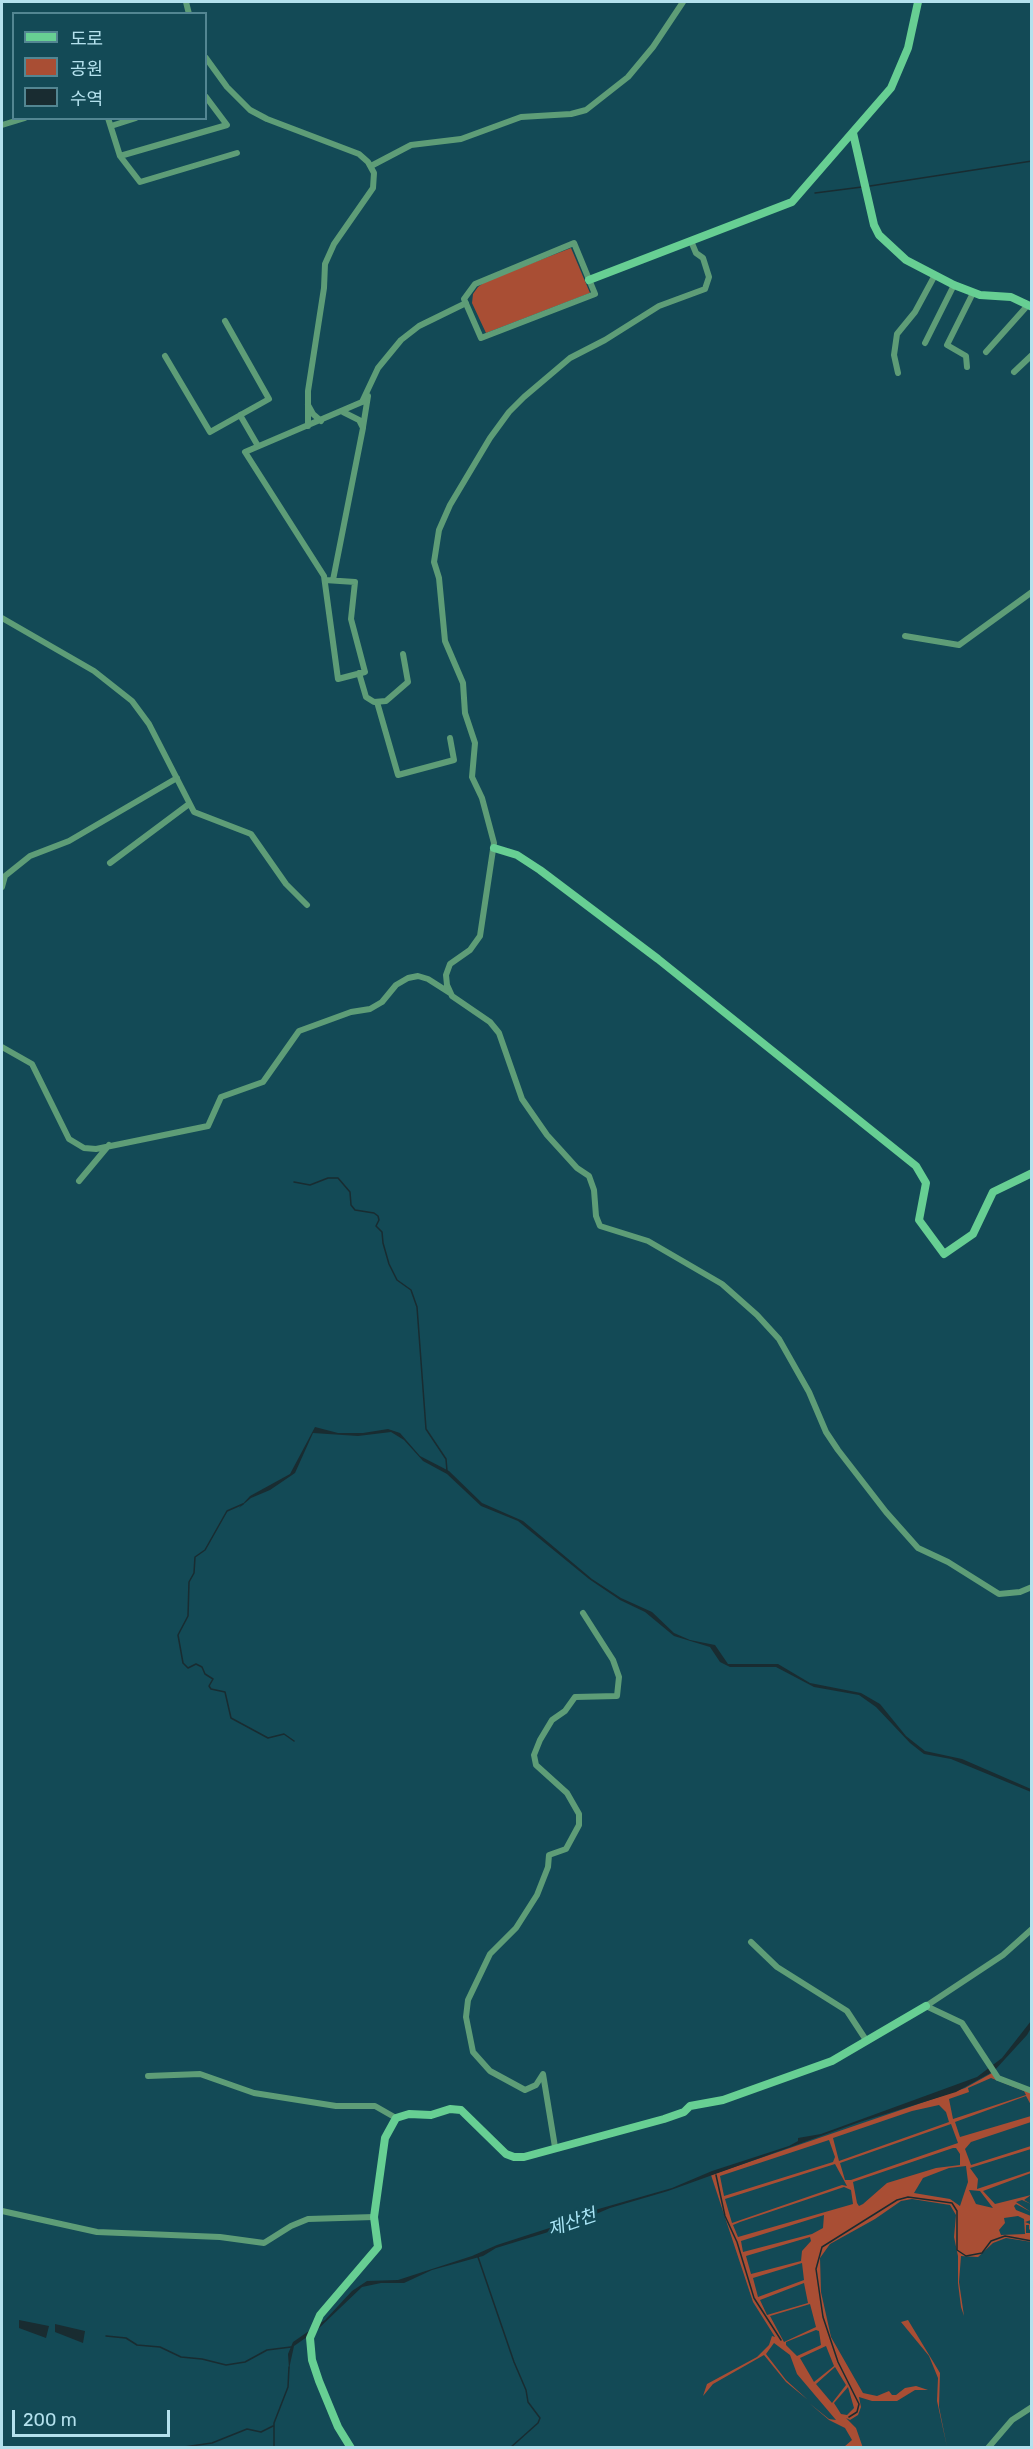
<!DOCTYPE html>
<html>
<head>
<meta charset="utf-8">
<style>
	body { margin:0 }
	#map { position:relative; width:1033px; height:2449px; overflow:hidden; background:#134a56; font-family:Rubik,"Noto Sans KR",sans-serif }
	canvas { display:block }
	.frame { position:absolute; inset:0; border:3px solid #b4e1ed; pointer-events:none }
	.legend { position:absolute; left:12px; top:12px; width:195px; height:108px; box-sizing:border-box; background:#134a56; border:2px solid #538692; margin:0; padding:8px 10px; list-style:none; font-size:18px; color:#b4e1ed }
	.legend li { display:flex; align-items:center; gap:12px; height:30px }
	.legend b { width:30px; border:2px solid #538692 }
	.scale { position:absolute; left:12px; top:2410px; width:158px; height:27px; box-sizing:border-box; border:3px solid #b4e1ed; border-top:0; padding-left:8px; font-size:18px; line-height:21px; white-space:nowrap; color:#b4e1ed; -webkit-text-stroke:4px #134a56; paint-order:stroke }
</style>
</head>
<body>
<div id="map">
<canvas width="1033" height="2449"></canvas>
<div class="frame"></div>
<ul class="legend">
<li><b style="height:8px;background:#67cf93"></b>도로</li>
<li><b style="height:16px;background:#a94e34"></b>공원</li>
<li><b style="height:16px;background:#192c31"></b>수역</li>
</ul>
<div class="scale">200 m</div>
</div>
<script>
const c = document.querySelector('canvas').getContext('2d');
c.lineJoin = 'round';
function fill(path, color) { c.fillStyle = color; c.fill(path, 'evenodd'); }
const poly = rows => new Path2D(rows.map(r => 'M' + r).join(''));
function strokePath(path, color, width, dash) { c.strokeStyle = color; c.lineWidth = width; c.lineCap = dash ? 'butt' : 'round'; c.setLineDash(dash || []); c.stroke(path); }
function write(font, color, halo, rows, align = 'center') {
  c.font = font + ' Rubik,"Noto Sans KR",sans-serif'; c.lineWidth = 6; c.setLineDash([]); c.textBaseline = 'middle'; c.strokeStyle = halo; c.fillStyle = color; for (const [text, x, y, turn = 0] of rows) {
    c.save(); c.translate(x, y); c.rotate((+turn || 0) * Math.PI / 180); c.textAlign = isNaN(turn) ? turn : align; if (halo) c.strokeText(text, 0, 0); c.fillText(text, 0, 0); c.restore();
  }
}
const green = poly([
	[571,248,590,293,486,333,472,303,473,294,478,287,486,281],
	[992,2073,1031,2092,1031,2105,1026,2096,955,2122,960,2137,1031,2116,1031,2122,971,2142,965,2149,971,2165,1031,2146,1031,2149,970,2168,978,2179,977,2189,1031,2171,1031,2173,983,2191,995,2204,1031,2195,1024,2200,1031,2204,1022,2200,1016,2202,1031,2212,1016,2204,1014,2206,1016,2210,1031,2216,1031,2220,1025,2222,1030,2224,1031,2228,1029,2230,1029,2225,1026,2225,1026,2233,1031,2233,1032,2242,1006,2238,993,2243,978,2257,961,2256,959,2282,964,2316,961,2307,958,2283,958,2256,954,2237,956,2215,950,2205,912,2199,901,2201,875,2219,830,2244,820,2258,821,2292,831,2337,863,2393,877,2396,889,2391,892,2395,896,2395,905,2388,916,2386,928,2390,915,2390,897,2401,872,2401,859,2397,861,2407,858,2415,850,2420,846,2418,856,2428,863,2448,844,2447,852,2440,845,2428,829,2420,809,2403,829,2419,836,2420,797,2374,790,2355,774,2343,766,2354,786,2380,808,2400,786,2382,764,2355,713,2384,703,2396,707,2384,757,2357,769,2345,772,2336,775,2337,753,2302,711,2175,965,2088],
	[991,2078,1024,2091,1026,2095,953,2119,949,2099,969,2092,968,2088],
	[939,2105,946,2112,949,2122,839,2161,833,2138,912,2111],
	[951,2124,958,2143,851,2180,845,2180,840,2163],
	[829,2140,835,2157,833,2162,724,2196,720,2176],
	[953,2148,956,2148,960,2154,960,2165,936,2168,887,2183,863,2204,859,2206,857,2203,853,2182],
	[835,2164,847,2186,842,2185,732,2223,725,2199],
	[966,2166,968,2182,960,2206,950,2199,914,2193,923,2178,949,2168],
	[844,2187,851,2190,853,2204,738,2237,733,2225,740,2222],
	[969,2190,980,2191,993,2208,976,2204],
	[824,2215,823,2228,812,2234,743,2252,741,2241],
	[1018,2216,1024,2219,1025,2234,1001,2235,999,2230,1005,2223,1004,2218],
	[810,2237,811,2241,802,2251,801,2261,751,2274,746,2256],
	[802,2263,804,2280,758,2297,753,2278],
	[804,2283,808,2303,767,2315,760,2300],
	[810,2304,816,2327,784,2342,770,2316],
	[816,2330,819,2331,821,2345,797,2356,786,2345,786,2342],
	[826,2346,834,2366,814,2382,800,2358],
	[835,2367,846,2385,832,2403,816,2384],
	[848,2387,854,2408,847,2415,841,2414,834,2403],
	[908,2320,940,2373,939,2407,947,2447,937,2401,938,2378,929,2356,901,2322]
]);
const water = poly([
	[315,1427,338,1433,363,1433,388,1429,400,1433,420,1456,449,1471,482,1503,523,1521,592,1579,621,1598,652,1612,674,1633,690,1640,715,1645,728,1664,778,1664,810,1683,861,1693,880,1704,906,1736,925,1751,962,1759,1031,1789,1031,1792,951,1759,924,1754,910,1743,876,1707,859,1695,814,1687,776,1667,730,1667,720,1662,710,1647,674,1636,645,1612,620,1600,589,1579,518,1521,481,1506,447,1474,423,1461,404,1440,391,1432,358,1436,313,1433,295,1473,270,1490,251,1498,239,1508,250,1496,290,1474],
	[1031,2021,1031,2028,1027,2035,994,2071,956,2092,860,2122,668,2191,610,2208,568,2226,496,2248,483,2256,432,2270,404,2283,381,2283,362,2287,317,2330,294,2346,289,2369,288,2354,293,2342,325,2320,352,2291,367,2281,398,2280,472,2256,497,2245,568,2222,595,2210,672,2188,712,2171,789,2146,798,2141,798,2138,821,2134,977,2077,1002,2058],
	[19,2320,49,2326,46,2338,19,2328],
	[55,2324,85,2331,83,2343,55,2332]
]);
const stream = poly([
	[870,186,1032,161],
	[815,193,862,187],
	[294,1182,310,1185,328,1178,338,1178,350,1192,351,1205,355,1210,374,1213,378,1216,379,1220,376,1226,382,1232,383,1243,389,1264,397,1280,411,1290,417,1307,426,1429,446,1459,447,1471],
	[243,1504,227,1511,205,1550,195,1557,194,1573,189,1582,188,1616,178,1635,183,1663,188,1668,196,1664,202,1667,205,1674,213,1679,209,1686,211,1689,225,1692,231,1718,268,1738,284,1734,294,1741],
	[716,2175,725,2216,737,2242,754,2298,781,2340],
	[478,2257,514,2362,526,2390,528,2402,540,2418,538,2423,510,2448],
	[106,2336,126,2338,137,2345,160,2347,181,2357,202,2359,226,2365,245,2362,267,2350,291,2347],
	[849,2417,857,2412,859,2404,838,2362,823,2317,816,2269,822,2247,897,2200,908,2197,952,2203,957,2211,957,2250,966,2256,982,2253,991,2241,1005,2236,1032,2241],
	[177,2448,212,2443,247,2429,261,2432,273,2426],
	[274,2448,274,2423,288,2387,289,2367]
]);
const street = poly([
	[186,2,189,14],
	[206,58,227,87,250,110,267,119,359,154,368,162,374,173,373,188,334,244,325,264,324,288,308,391,308,426],
	[108,118,120,156,140,182,237,153],
	[2,125,25,118],
	[111,126,136,118],
	[120,156,227,125,206,97],
	[371,166,411,145,461,139,521,117,571,114,586,110,628,77,653,47,683,2],
	[691,241,696,253,703,258,709,277,705,289,659,306,605,340,570,358,524,397,509,412,490,438,450,505,439,530,434,562,439,578,445,641,463,683,465,713,475,743,472,777,482,798,494,843,480,936,470,950,450,964,446,975,447,985,452,996,490,1022,499,1033,522,1099,547,1135,577,1168,589,1176,594,1190,596,1216,600,1226,648,1241,722,1284,757,1315,779,1339,809,1392,826,1432,838,1450,886,1512,918,1548,948,1562,999,1594,1020,1592,1032,1587],
	[574,243,595,294,481,338,464,299,475,284,574,243],
	[925,343,954,285],
	[986,352,1028,305],
	[165,356,210,432,269,399,225,321],
	[967,367,966,356,947,345,973,293],
	[1014,372,1032,355],
	[898,373,894,355,897,334,915,312,935,275],
	[308,405,313,414,321,421],
	[240,415,258,446],
	[363,427,368,396],
	[325,580,355,582,351,619,365,672,338,679,324,576,245,452,362,402,378,368,401,340,419,326,466,303],
	[333,580,363,428,359,420,343,412],
	[2,618,94,671,132,701,149,724,194,812,251,834,286,884,307,905],
	[905,636,959,645,1032,592],
	[359,673,366,697,374,702,386,701,408,682,403,654],
	[377,702,398,775,454,760,450,738],
	[110,863,189,804],
	[2,887,5,876,30,856,69,841,177,778],
	[2,1047,32,1064,69,1139,84,1148,96,1149,208,1126,221,1097,263,1082,299,1031,351,1012,370,1009,382,1002,396,985,408,978,418,976,428,979,450,993],
	[79,1181,109,1145],
	[751,1942,777,1967,847,2011,866,2040],
	[926,2006,962,2023,998,2078,1032,2091],
	[926,2006,1003,1955,1032,1929],
	[148,2076,200,2074,254,2093,336,2106,375,2106,396,2118],
	[555,2147,543,2074,536,2085,525,2090,490,2071,473,2052,466,2017,468,2000,490,1954,516,1928,537,1895,548,1867,549,1855,566,1849,579,1825,579,1814,567,1793,536,1765,534,1755,540,1740,552,1720,565,1711,575,1697,617,1696,619,1677,613,1660,583,1613],
	[2,2211,97,2232,220,2237,264,2243,291,2226,308,2219,374,2217],
	[988,2448,1012,2420,1032,2407]
]);
const secondary = poly([
	[853,133,874,225,879,235,906,260,954,285,980,295,1011,297,1032,307],
	[589,280,792,202,891,88,908,48,918,2],
	[494,848,517,855,540,870,658,959,916,1166,926,1183,919,1220,944,1254,973,1234,993,1192,1032,1173],
	[351,2448,338,2427,319,2381,312,2360,310,2338,320,2315,378,2247,374,2217,385,2138,396,2118,409,2114,431,2115,450,2109,461,2110,506,2154,514,2157,524,2157,664,2119,684,2112,690,2106,723,2100,832,2061,926,2006]
]);
const waterNames = [
	["제산천",572,2223,-19]
];
fill(green, '#a94e34');
fill(water, '#192c31');
strokePath(stream, '#192c31', 1.5);
strokePath(street, '#5e9d77', 6);
strokePath(secondary, '#67cf93', 8);
write('italic 18px', '#a9e5f6', '#134a56', waterNames);
</script>
</body>
</html>
